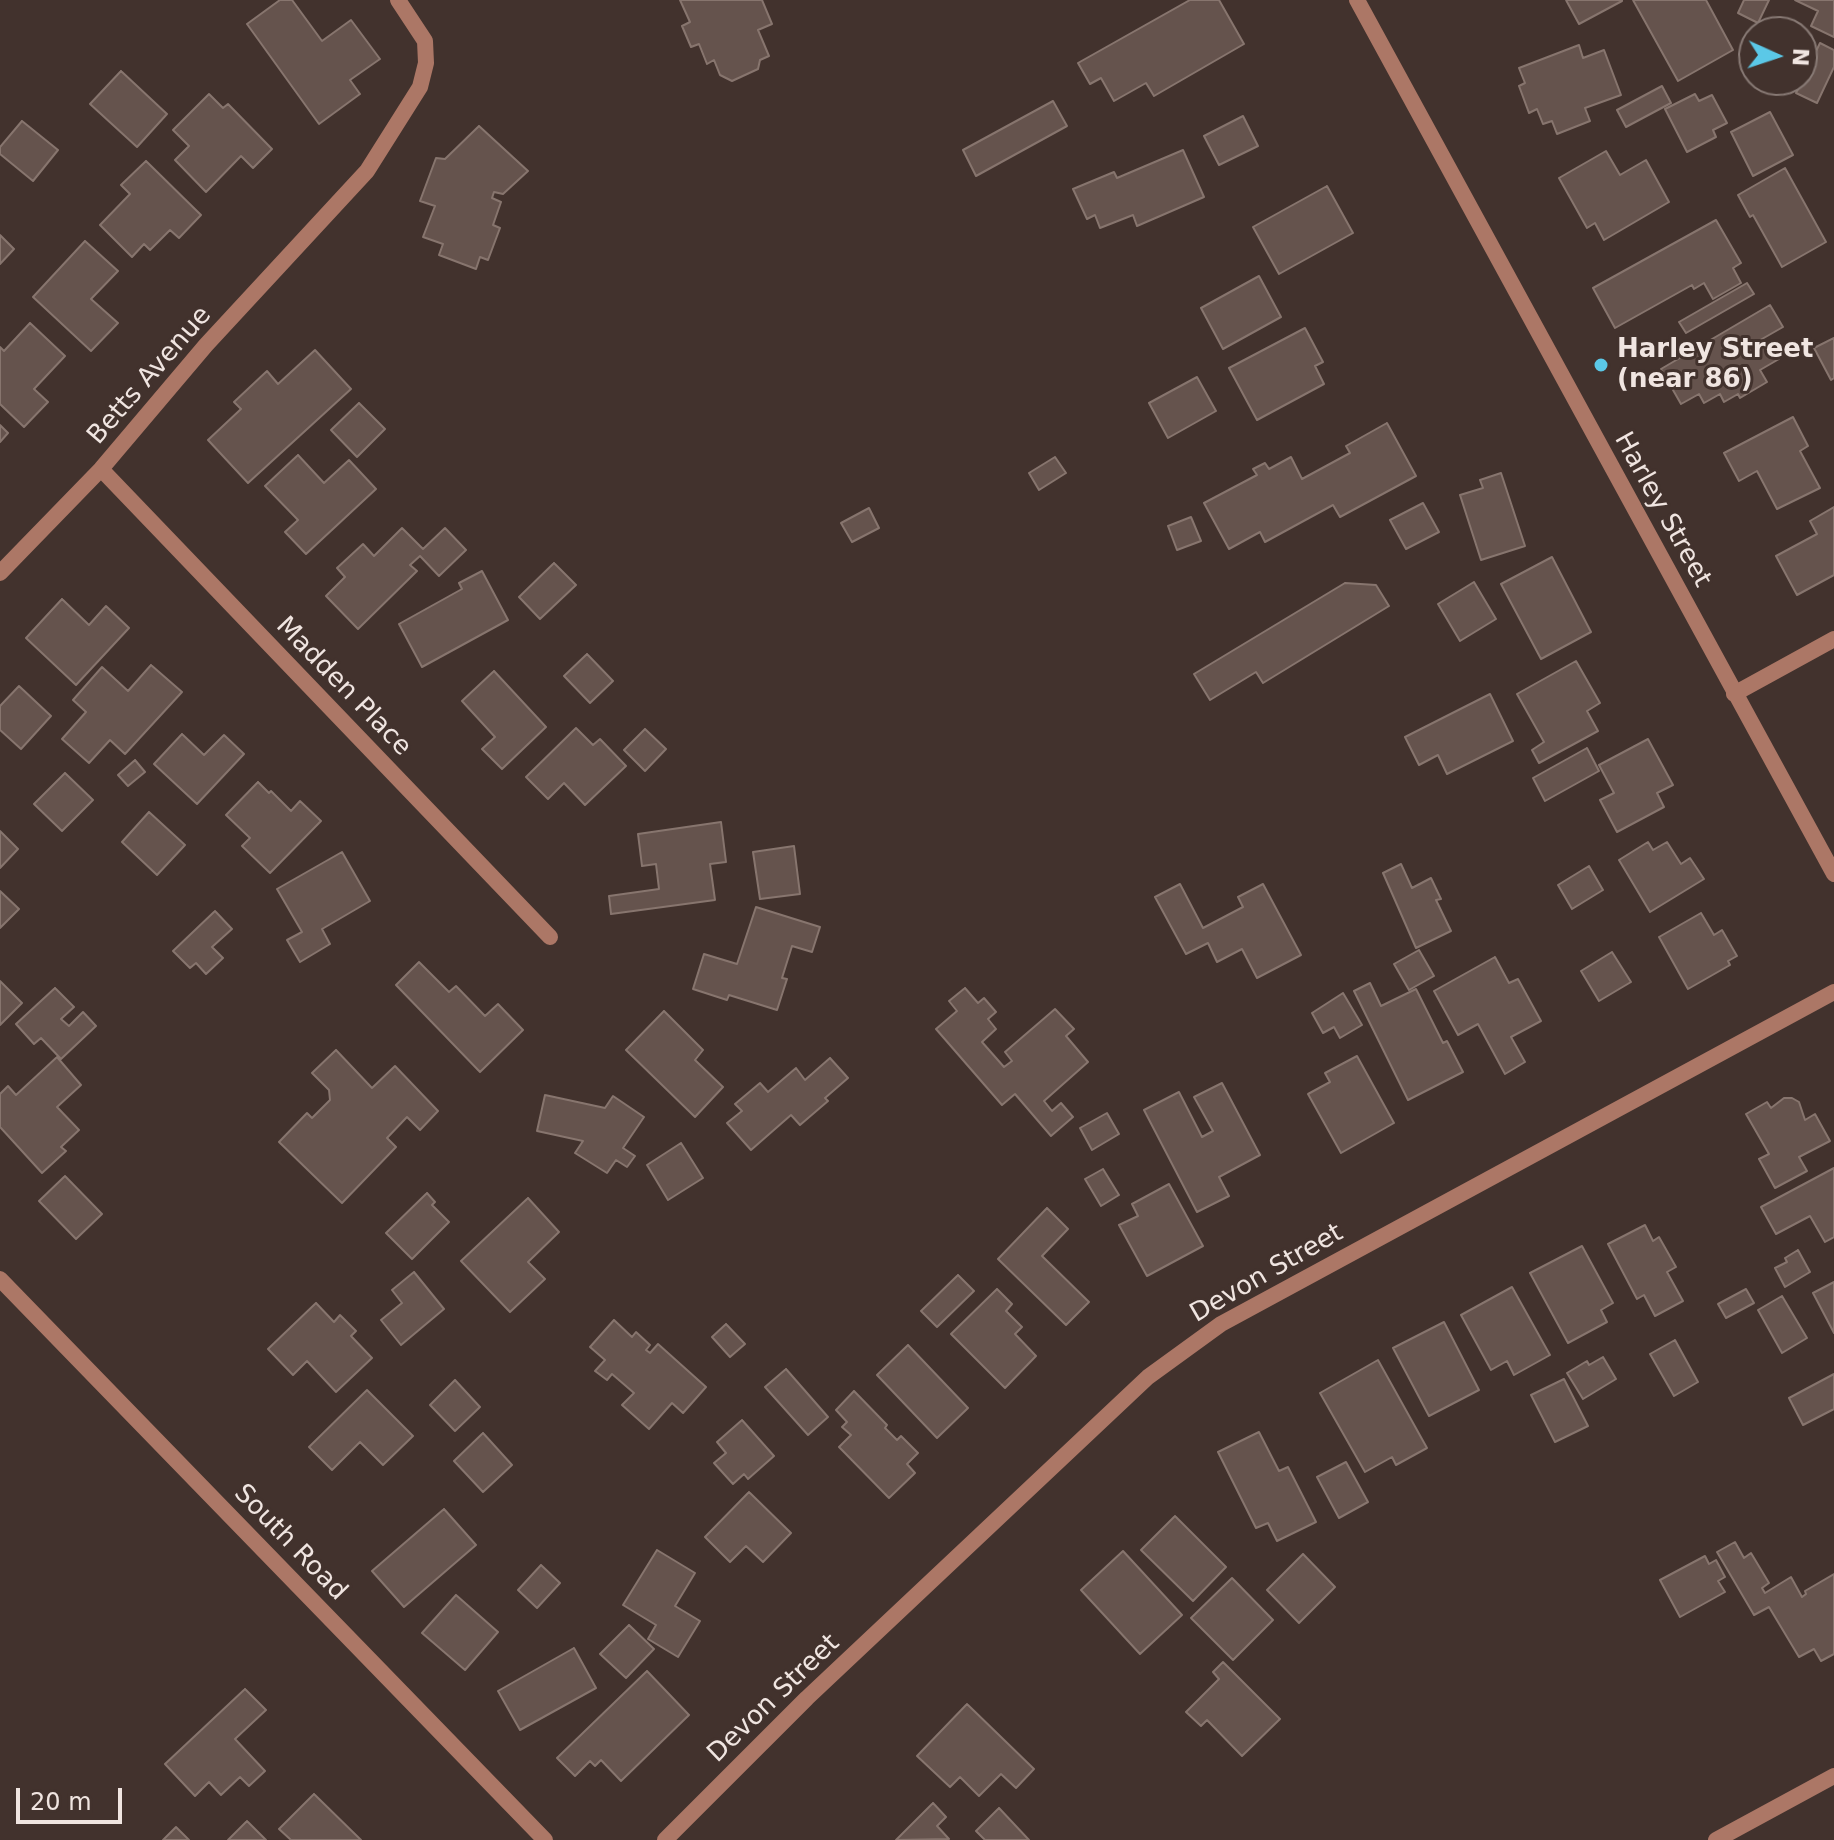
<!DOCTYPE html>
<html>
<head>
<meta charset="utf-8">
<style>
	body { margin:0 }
	#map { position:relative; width:1834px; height:1840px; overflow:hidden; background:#42322d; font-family:"DejaVu Sans",sans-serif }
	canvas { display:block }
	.north { position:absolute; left:1738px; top:16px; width:80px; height:80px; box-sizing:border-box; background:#42322d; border:2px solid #887a75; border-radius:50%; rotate:93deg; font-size:22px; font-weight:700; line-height:32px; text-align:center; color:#f0e5e1 }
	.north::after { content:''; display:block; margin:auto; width:28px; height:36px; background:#5bc8e7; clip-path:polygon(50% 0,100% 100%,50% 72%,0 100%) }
	.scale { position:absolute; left:16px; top:1788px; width:106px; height:36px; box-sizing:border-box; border:4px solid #f0e5e1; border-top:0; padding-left:10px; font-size:24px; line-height:28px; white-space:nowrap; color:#f0e5e1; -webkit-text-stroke:6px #42322d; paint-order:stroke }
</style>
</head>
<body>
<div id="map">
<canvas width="1834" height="1840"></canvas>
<div class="north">N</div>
<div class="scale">20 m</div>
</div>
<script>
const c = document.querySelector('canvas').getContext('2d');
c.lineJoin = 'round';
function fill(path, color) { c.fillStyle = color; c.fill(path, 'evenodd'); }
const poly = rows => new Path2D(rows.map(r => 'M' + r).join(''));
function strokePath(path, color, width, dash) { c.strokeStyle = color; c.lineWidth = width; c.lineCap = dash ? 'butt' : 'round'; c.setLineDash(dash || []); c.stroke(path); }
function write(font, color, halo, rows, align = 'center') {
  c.font = font + ' "DejaVu Sans",sans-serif'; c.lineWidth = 6; c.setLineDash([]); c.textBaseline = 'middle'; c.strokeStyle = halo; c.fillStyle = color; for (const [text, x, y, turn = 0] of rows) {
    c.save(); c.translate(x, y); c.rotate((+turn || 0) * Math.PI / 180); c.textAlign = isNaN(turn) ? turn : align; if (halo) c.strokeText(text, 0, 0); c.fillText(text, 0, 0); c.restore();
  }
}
const building = poly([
	[280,0,292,0,322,41,351,20,380,59,350,80,360,94,319,124,247,24,280,0],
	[680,0,762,0,772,24,758,30,769,56,760,60,758,69,732,81,720,75,714,60,707,64,699,44,691,47,682,26,690,22,680,0],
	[1190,0,1219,0,1244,44,1154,96,1146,83,1114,101,1101,78,1090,84,1078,63,1190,0],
	[1566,0,1622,0,1622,1,1579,24,1566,0],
	[1633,0,1706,0,1733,50,1678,81,1633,0],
	[1744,0,1769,0,1758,23,1738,13,1744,0],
	[1795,0,1834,0,1834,37,1811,26,1818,11,1795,0],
	[1820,43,1834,50,1834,67,1817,103,1796,93,1820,43],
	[1579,45,1583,58,1604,50,1621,95,1585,108,1590,121,1557,134,1552,121,1543,124,1537,109,1529,113,1519,86,1525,83,1519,68,1579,45],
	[121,71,167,114,137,147,90,104,121,71],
	[1662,86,1671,103,1626,127,1617,110,1662,86],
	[209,94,223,108,228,104,272,149,253,168,241,156,206,192,175,160,189,146,173,130,209,94],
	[1695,94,1699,101,1712,95,1727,123,1713,130,1716,137,1687,152,1665,109,1695,94],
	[1053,101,1067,126,976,176,963,150,1053,101],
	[1770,112,1793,155,1753,176,1731,132,1770,112],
	[1243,116,1258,146,1219,165,1204,136,1243,116],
	[22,121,58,150,33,181,0,154,0,147,22,121],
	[479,126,528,171,503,194,494,192,492,198,501,202,493,225,500,228,488,260,480,257,476,269,439,255,443,244,423,237,435,206,420,201,436,158,445,159,479,126],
	[1183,150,1204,197,1137,226,1133,215,1100,228,1095,215,1087,219,1073,189,1114,172,1117,178,1183,150],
	[1606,151,1620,175,1646,160,1669,202,1604,240,1595,223,1587,228,1559,178,1606,151],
	[146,161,201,215,179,238,170,230,150,250,144,244,132,257,100,225,130,194,121,185,146,161],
	[1785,168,1826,242,1782,267,1753,215,1750,217,1738,195,1785,168],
	[1327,186,1353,233,1279,274,1253,227,1327,186],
	[1716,220,1741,263,1733,268,1741,283,1713,299,1704,283,1694,289,1692,285,1615,328,1593,288,1716,220],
	[0,235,14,249,0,264,0,235],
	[85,241,118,271,91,299,118,323,91,351,33,297,85,241],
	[1259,276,1281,317,1223,349,1201,308,1259,276],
	[1747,283,1754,294,1686,333,1679,322,1747,283],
	[1770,305,1783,327,1748,347,1752,354,1771,343,1779,359,1760,370,1767,382,1740,398,1738,394,1724,402,1720,394,1704,403,1699,394,1681,404,1661,369,1770,305],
	[30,323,65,356,34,389,48,402,24,427,0,404,0,347,4,351,30,323],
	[1305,328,1323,362,1315,366,1324,384,1257,420,1229,368,1305,328],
	[1834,338,1834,378,1831,380,1814,348,1834,338],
	[315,350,351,389,248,483,208,440,241,409,234,402,267,371,278,384,315,350],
	[1197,377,1216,411,1168,438,1149,403,1197,377],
	[359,403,385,429,357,457,331,430,359,403],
	[1793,417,1808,446,1800,451,1820,488,1777,509,1757,471,1739,481,1724,453,1793,417],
	[1387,423,1416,476,1340,517,1333,505,1265,542,1260,532,1229,549,1204,503,1257,475,1253,469,1265,463,1269,469,1291,457,1302,479,1350,453,1346,446,1387,423],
	[0,425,8,433,0,442,0,425],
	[298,455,324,483,349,460,376,489,306,554,285,532,298,520,265,486,298,455],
	[1055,457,1066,473,1039,490,1029,473,1055,457],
	[1501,473,1525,546,1481,560,1460,495,1483,488,1480,480,1501,473],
	[1423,503,1439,532,1406,549,1390,520,1423,503],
	[1834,507,1834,575,1797,595,1776,556,1817,534,1810,521,1834,507],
	[869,508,879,528,852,542,841,523,869,508],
	[1191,517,1201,541,1177,550,1168,526,1191,517],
	[402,528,423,549,445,528,466,550,439,576,420,556,410,565,417,571,358,629,326,596,345,577,337,568,363,544,374,556,402,528],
	[1552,557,1591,632,1541,659,1501,584,1552,557],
	[554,563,576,585,540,619,519,597,554,563],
	[482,571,508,620,422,667,399,624,462,589,459,583,482,571],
	[1474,582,1496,619,1460,641,1438,604,1474,582],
	[1345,583,1376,585,1389,606,1263,683,1256,672,1210,700,1194,674,1345,583],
	[62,599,89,625,106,606,129,628,76,685,26,638,62,599],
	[587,654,613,681,590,703,564,676,587,654],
	[1576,661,1600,703,1587,711,1598,731,1539,763,1532,750,1544,742,1517,694,1576,661],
	[151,665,182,692,125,754,110,740,89,763,62,739,86,712,73,700,102,667,128,691,151,665],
	[494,671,546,727,502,769,482,749,495,737,462,701,494,671],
	[19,686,51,716,21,749,0,730,0,706,19,686],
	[1490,694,1513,741,1447,774,1438,755,1419,765,1405,737,1490,694],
	[576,728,593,745,600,739,626,766,585,805,564,783,548,799,526,777,576,728],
	[645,729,666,749,645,771,624,750,645,729],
	[182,734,204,755,224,735,244,754,197,804,154,764,182,734],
	[1648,739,1673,785,1657,793,1664,807,1617,832,1600,800,1614,793,1599,765,1648,739],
	[1587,748,1599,771,1545,801,1533,778,1587,748],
	[135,760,145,772,128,786,118,775,135,760],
	[65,773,93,800,62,831,34,804,65,773],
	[258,782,269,793,271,791,291,811,300,801,321,821,270,873,242,846,250,838,226,815,258,782],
	[149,812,185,845,157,875,122,842,149,812],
	[721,822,726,862,710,864,715,900,611,914,609,896,659,889,656,864,642,866,638,834,721,822],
	[0,831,18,849,0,868,0,831],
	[1648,842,1653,850,1667,842,1681,864,1690,858,1704,879,1650,912,1619,860,1648,842],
	[794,846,800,894,760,899,753,852,794,846],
	[342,852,370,901,322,929,330,944,300,962,287,940,302,932,277,889,342,852],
	[1401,864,1412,888,1431,878,1441,899,1436,900,1451,931,1416,948,1383,873,1401,864],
	[1589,866,1603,890,1572,909,1558,885,1589,866],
	[1180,884,1203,928,1243,907,1238,897,1263,884,1301,955,1257,978,1242,949,1217,962,1208,943,1186,954,1155,897,1180,884],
	[0,891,19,909,0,928,0,891],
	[756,907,820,927,812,952,792,946,782,978,787,979,777,1010,729,995,727,1000,693,989,704,954,737,964,756,907],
	[215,911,232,929,212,947,223,958,206,974,196,963,190,968,173,951,215,911],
	[1701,913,1714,935,1722,930,1737,956,1728,961,1730,965,1688,989,1659,937,1701,913],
	[1419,950,1434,976,1409,990,1394,964,1419,950],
	[1612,952,1631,982,1599,1001,1581,971,1612,952],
	[1495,957,1509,983,1518,979,1541,1021,1511,1037,1525,1062,1505,1074,1478,1024,1458,1035,1434,991,1495,957],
	[419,962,449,992,456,986,485,1016,498,1004,523,1030,480,1072,396,985,419,962],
	[0,981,22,1003,0,1025,0,981],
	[1370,983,1381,1006,1416,989,1443,1043,1447,1041,1463,1072,1408,1100,1354,991,1370,983],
	[55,988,74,1007,61,1019,69,1026,83,1012,96,1026,61,1059,41,1038,34,1044,16,1024,55,988],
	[965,988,978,1003,984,998,996,1012,988,1019,996,1029,982,1042,1004,1067,1012,1061,1005,1052,1055,1009,1074,1029,1066,1036,1088,1062,1044,1101,1052,1111,1061,1103,1073,1117,1051,1136,1015,1094,1002,1105,936,1029,957,1011,949,1001,965,988],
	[1343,993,1362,1025,1340,1038,1334,1027,1323,1033,1312,1013,1343,993],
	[664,1011,703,1050,695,1060,723,1087,695,1117,626,1050,664,1011],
	[336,1050,372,1088,395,1066,438,1111,420,1130,407,1117,387,1138,396,1147,342,1203,279,1142,307,1113,312,1118,330,1100,329,1090,312,1073,336,1050],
	[1357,1056,1394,1123,1341,1153,1308,1094,1330,1082,1325,1073,1357,1056],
	[57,1057,81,1085,57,1107,79,1130,61,1147,66,1151,42,1173,0,1127,0,1094,8,1086,16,1095,57,1057],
	[830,1058,848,1078,825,1098,828,1101,800,1125,791,1115,751,1150,727,1123,742,1111,735,1104,760,1083,768,1092,796,1068,805,1080,830,1058],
	[1222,1083,1260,1155,1219,1177,1229,1196,1197,1212,1144,1110,1179,1092,1202,1137,1213,1131,1194,1097,1222,1083],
	[545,1095,605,1108,613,1096,644,1117,623,1148,635,1156,627,1167,616,1160,607,1173,575,1153,583,1141,537,1131,545,1095],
	[1784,1098,1792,1098,1799,1102,1805,1120,1815,1114,1830,1141,1799,1157,1807,1171,1775,1188,1759,1159,1769,1154,1746,1114,1767,1102,1771,1108,1784,1098],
	[1107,1113,1119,1134,1092,1150,1080,1128,1107,1113],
	[681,1143,703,1178,668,1200,647,1165,681,1143],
	[1834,1168,1834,1237,1825,1242,1810,1216,1776,1234,1761,1207,1834,1168],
	[1103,1169,1119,1195,1101,1206,1085,1179,1103,1169],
	[65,1176,102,1214,76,1239,39,1201,65,1176],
	[1169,1184,1203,1246,1147,1276,1119,1225,1138,1216,1132,1204,1169,1184],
	[427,1193,435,1202,432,1205,449,1222,412,1259,386,1233,427,1193],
	[528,1198,559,1232,528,1262,545,1279,510,1312,461,1261,528,1198],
	[1047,1208,1068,1229,1042,1256,1089,1302,1066,1325,998,1259,1047,1208],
	[1645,1225,1653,1241,1659,1237,1676,1267,1667,1272,1683,1301,1655,1316,1644,1295,1637,1299,1608,1244,1645,1225],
	[1582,1246,1613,1303,1601,1310,1607,1322,1568,1343,1530,1273,1582,1246],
	[1798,1250,1810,1272,1785,1287,1775,1268,1787,1262,1785,1258,1798,1250],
	[414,1272,444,1309,401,1345,381,1320,402,1303,392,1290,414,1272],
	[958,1275,974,1291,937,1327,921,1311,958,1275],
	[1834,1282,1834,1333,1813,1293,1834,1282],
	[1512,1287,1550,1355,1514,1375,1507,1361,1491,1370,1461,1315,1512,1287],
	[997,1289,1012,1304,1006,1311,1022,1327,1015,1334,1036,1356,1005,1388,951,1334,997,1289],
	[1746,1289,1754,1303,1726,1318,1718,1304,1746,1289],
	[1782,1296,1807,1338,1782,1353,1758,1310,1782,1296],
	[316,1303,334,1322,340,1315,356,1331,351,1336,372,1358,336,1392,307,1361,293,1375,268,1349,316,1303],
	[614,1320,632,1337,636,1332,650,1345,646,1350,650,1353,658,1344,706,1387,683,1413,672,1403,649,1429,622,1405,634,1393,612,1374,607,1380,595,1371,605,1360,590,1347,614,1320],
	[1444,1322,1479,1390,1429,1416,1393,1348,1444,1322],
	[726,1324,745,1344,730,1357,712,1337,726,1324],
	[1675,1340,1698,1382,1674,1396,1650,1354,1675,1340],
	[908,1345,968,1408,937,1438,877,1375,908,1345],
	[1603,1357,1616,1379,1583,1399,1567,1373,1587,1361,1589,1365,1603,1357],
	[1378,1360,1427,1448,1396,1465,1392,1457,1365,1472,1320,1393,1378,1360],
	[786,1369,828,1417,808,1435,765,1387,786,1369],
	[1834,1374,1834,1409,1803,1425,1789,1398,1834,1374],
	[1564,1379,1588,1426,1555,1442,1531,1395,1564,1379],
	[455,1380,480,1407,455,1431,430,1405,455,1380],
	[367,1390,413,1436,383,1465,360,1442,332,1470,309,1447,367,1390],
	[854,1391,887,1425,885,1428,897,1440,901,1436,918,1453,907,1464,915,1473,889,1498,839,1447,851,1435,842,1427,847,1422,836,1410,854,1391],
	[742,1420,774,1456,748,1479,744,1474,733,1484,714,1463,726,1453,717,1442,742,1420],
	[1259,1432,1279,1471,1288,1467,1316,1522,1277,1541,1268,1523,1256,1528,1218,1452,1259,1432],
	[483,1433,512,1465,483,1492,454,1461,483,1433],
	[1346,1462,1368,1502,1339,1518,1317,1477,1346,1462],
	[749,1492,791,1533,763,1562,746,1546,730,1562,705,1537,749,1492],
	[444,1509,476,1545,404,1607,372,1571,444,1509],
	[1175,1516,1226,1567,1193,1601,1141,1550,1175,1516],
	[1735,1542,1744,1558,1751,1553,1769,1583,1762,1588,1765,1593,1791,1577,1802,1597,1806,1594,1805,1591,1834,1574,1834,1654,1821,1661,1814,1649,1799,1657,1769,1607,1754,1615,1717,1552,1735,1542],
	[657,1550,695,1573,675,1606,700,1621,678,1657,648,1639,656,1625,623,1605,657,1550],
	[1123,1551,1182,1615,1140,1654,1081,1590,1123,1551],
	[1303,1554,1335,1587,1299,1623,1267,1590,1303,1554],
	[1705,1556,1709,1564,1716,1560,1725,1577,1718,1581,1725,1592,1680,1617,1660,1580,1705,1556],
	[541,1565,560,1583,537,1608,518,1590,541,1565],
	[1232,1578,1273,1620,1233,1660,1191,1618,1232,1578],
	[456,1595,498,1632,465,1670,422,1633,456,1595],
	[629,1625,654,1649,626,1678,600,1654,629,1625],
	[574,1648,596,1688,520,1730,498,1691,574,1648],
	[1223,1662,1280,1719,1242,1756,1207,1720,1201,1726,1186,1712,1219,1679,1213,1672,1223,1662],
	[647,1671,689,1715,621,1781,601,1760,595,1766,590,1761,575,1776,557,1758,647,1671],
	[245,1689,266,1710,235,1739,265,1771,249,1786,240,1777,221,1795,209,1782,195,1796,165,1764,245,1689],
	[967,1704,1034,1769,1016,1788,1001,1774,979,1796,960,1777,950,1787,917,1756,967,1704],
	[314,1794,361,1840,291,1840,279,1829,314,1794],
	[933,1803,946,1817,937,1826,949,1839,896,1840,933,1803],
	[999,1808,1029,1840,985,1840,976,1831,999,1808],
	[247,1821,266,1840,228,1840,247,1821],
	[176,1827,189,1840,163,1840,176,1827]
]);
const minor = poly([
	[1357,0,1834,874],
	[101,469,550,937],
	[0,573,101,469,206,345,367,171,420,87,426,63,425,41,398,0],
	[1734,694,1834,639],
	[665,1840,807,1698,1148,1377,1221,1324,1834,992],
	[1716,1840,1834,1776]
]);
const tertiary = poly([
	[0,1279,545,1840]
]);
const markers = [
	[1601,365,8,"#5bc8e7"]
];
const poiNames = [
	["Harley Street",1617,350],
	["(near 86)",1617,380]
];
const streetNames = [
	["Betts Avenue",150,376,-49],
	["Harley Street",1662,510,61],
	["Madden Place",343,687,46],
	["Devon Street",1267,1274,-30],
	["South Road",290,1543,46],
	["Devon Street",774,1699,-44]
];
fill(building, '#65534d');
strokePath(building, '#87756e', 2);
strokePath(minor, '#ac7766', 16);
strokePath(tertiary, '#ac7766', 16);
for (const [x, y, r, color] of markers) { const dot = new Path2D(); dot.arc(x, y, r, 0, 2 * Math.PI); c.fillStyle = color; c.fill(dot); strokePath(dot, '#42322d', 3); }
write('bold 26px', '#f0e5e1', '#42322d', poiNames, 'left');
write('26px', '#f0e5e1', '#42322d', streetNames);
</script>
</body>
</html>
